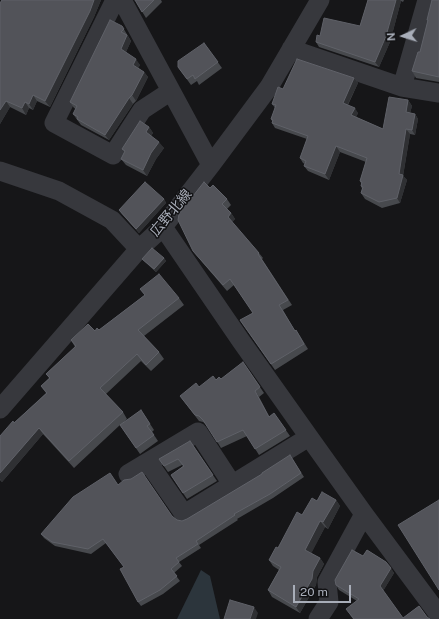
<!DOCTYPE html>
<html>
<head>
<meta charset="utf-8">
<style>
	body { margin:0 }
	#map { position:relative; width:439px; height:619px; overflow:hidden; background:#161618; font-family:"Public Sans",sans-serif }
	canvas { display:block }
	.north { position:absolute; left:383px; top:16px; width:40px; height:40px; -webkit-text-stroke:3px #111113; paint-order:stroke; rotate:266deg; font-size:11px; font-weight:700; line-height:16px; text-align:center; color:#a8adb8 }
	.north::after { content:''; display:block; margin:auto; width:14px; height:18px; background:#a8adb8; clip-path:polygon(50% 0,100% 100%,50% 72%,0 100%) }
	.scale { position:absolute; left:293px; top:585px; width:58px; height:18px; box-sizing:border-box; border:2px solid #a8adb8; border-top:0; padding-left:5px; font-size:12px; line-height:14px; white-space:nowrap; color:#a8adb8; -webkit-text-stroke:3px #111113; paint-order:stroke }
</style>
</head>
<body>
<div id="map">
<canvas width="439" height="619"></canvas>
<div class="north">N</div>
<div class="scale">20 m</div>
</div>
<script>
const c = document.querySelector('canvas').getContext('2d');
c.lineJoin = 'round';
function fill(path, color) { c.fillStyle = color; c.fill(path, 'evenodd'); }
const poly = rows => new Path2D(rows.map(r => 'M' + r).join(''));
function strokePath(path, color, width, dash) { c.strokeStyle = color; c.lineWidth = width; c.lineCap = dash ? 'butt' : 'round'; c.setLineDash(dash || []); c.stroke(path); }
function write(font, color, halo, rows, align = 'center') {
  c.font = font + ' "Public Sans","Noto Sans JP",sans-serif'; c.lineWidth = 3; c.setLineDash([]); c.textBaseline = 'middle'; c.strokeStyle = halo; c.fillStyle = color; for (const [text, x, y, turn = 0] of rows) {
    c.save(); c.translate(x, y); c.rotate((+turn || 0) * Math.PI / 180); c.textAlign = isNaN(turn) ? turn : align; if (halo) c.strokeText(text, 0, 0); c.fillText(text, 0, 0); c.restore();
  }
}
const water = poly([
	[201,570,210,576,220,619,177,619]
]);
const street = poly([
	[115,0,54,123,113,155,142,110,171,91],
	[122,0,211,165],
	[291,49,402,87,439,93],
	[402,87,427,0],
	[0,171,59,191,112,220,139,249],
	[163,227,241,341,309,437,364,514,439,615],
	[0,409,139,249,163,227,211,165,269,87,320,0],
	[148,462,184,514,309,437],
	[128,474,198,432,232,484],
	[318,619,329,602,327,582,364,514]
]);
const wall = poly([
	[2,0,101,0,94,17,50,107,37,101,33,110,29,108,26,115,10,107,0,124,0,125,0,3],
	[135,0,161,0,162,2,146,18],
	[368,0,404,0,403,2,401,1,390,42,379,67,319,47,316,42,320,36,360,26],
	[439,0,439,82,416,78,412,71,420,52,428,21,427,20],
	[122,26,131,41,126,52,140,65,138,68,144,72,148,77,136,101,133,104,109,140,81,125,73,114,76,109,74,108,70,102],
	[204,43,222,68,199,85,197,81,191,85,178,67],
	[354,78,358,83,348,105,358,113,356,117,383,129,408,100,412,106,410,113,415,114,418,119,415,135,410,134,403,176,407,180,400,203,382,208,365,199,361,193,362,189,361,186,361,183,360,181,366,162,340,152,329,180,308,171,304,166,305,164,303,163,300,158,307,139,275,128,272,123,272,121,271,119,275,108,272,104,283,89],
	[149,127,153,133,151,136,164,148,156,159,147,176,126,165,121,159,125,152,122,149],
	[210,188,227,199,231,205,227,209,231,213,235,219,232,222,259,253,263,258,262,259,292,305,283,310,295,331,296,330,300,336,308,349,275,370,240,320,253,313,234,285,227,291,197,256,193,251],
	[164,199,166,203,139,233,122,214,119,210],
	[164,258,166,261,156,272,145,262,142,259],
	[140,289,179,298,184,305,144,336,159,352,164,359,151,371,141,361,106,394,123,412,127,419,122,424,141,410,154,430,152,432,158,441,140,454,120,425,74,468,43,434,2,482,0,480,0,436,46,393,41,386,49,378,46,374,75,347,71,340,95,331,99,330,145,295],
	[243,362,264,393,259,397,269,417,274,413,290,436,259,455,247,436,221,448,207,425,203,422,199,421,180,396,216,380,221,379],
	[190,441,217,481,187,499,171,475,183,466,182,465,168,472,159,459],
	[290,455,304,477,273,498,237,519,238,520,199,545,201,548,179,562,182,566,174,573,180,581,163,594,141,606,138,602,124,567,106,543,91,554,55,546,44,538,41,534,118,484,172,516,177,520,182,521,187,519,262,474],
	[336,500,340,506,328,529,325,527,311,553,320,558,324,564,317,577,316,585,300,613,272,597,268,590,279,570,273,566,269,560,278,548,302,515,317,501],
	[352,550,363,556,367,550,386,562,394,573,383,591,403,618,419,606,427,617,430,619,353,619,346,609,357,601,339,590,336,585,335,580]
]);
const shadedWall = poly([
	[94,0,101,0,94,17,50,107,45,101],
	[396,0,400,0,401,1,390,42,379,67,375,62],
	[127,35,131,41,125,54,121,49],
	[136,59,140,65,137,71,133,65],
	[144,72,148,77,136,101,132,95],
	[354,78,358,83,346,108,343,103],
	[33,95,37,101,33,110,29,104],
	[129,98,133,104,109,140,105,135],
	[408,100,412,106,409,117,406,112],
	[6,101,10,107,0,124,0,125,0,110],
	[25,102,29,108,26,115,22,108],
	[355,108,358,113,355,120,351,115],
	[415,114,418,119,415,135,412,130],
	[149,127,153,133,150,138,146,132],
	[406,129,410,134,403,176,407,180,400,203,397,198,399,174],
	[159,142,164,148,156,159,147,176,143,170,151,153],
	[336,146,340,152,329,180,325,174],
	[164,199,166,203,139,233,136,229],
	[231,213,235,219,232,222,228,217],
	[164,258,166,261,156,272,154,269],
	[255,391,259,397,273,423,269,417],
	[39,428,43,434,2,482,0,479,0,473],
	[336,500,340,506,328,529,323,522],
	[320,521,325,527,310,556,305,550],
	[320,558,324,564,317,577,316,585,300,613,296,607,313,571],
	[391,568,394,573,383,591,380,586],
	[254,607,258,613,256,619,250,619]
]);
const building = poly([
	[2,0,94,0,90,11,45,101,33,95,29,104,25,102,22,108,6,101,0,110,0,3,2,0],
	[135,0,154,0,142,12,135,0],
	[368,0,396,0,386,36,375,62,316,42,317,35,320,36,324,18,360,26,368,0],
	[432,0,439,0,439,77,412,71,418,52,420,52,428,20,427,20,432,0],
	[110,20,122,26,124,29,121,32,127,35,121,49,136,59,133,65,144,72,132,95,129,98,105,135,77,119,78,117,73,114,77,106,70,102,110,20],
	[204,43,218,62,195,79,193,75,187,79,178,67,178,61,204,43],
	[297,59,354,78,343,103,355,108,351,115,383,129,389,97,408,100,406,112,415,114,412,130,406,129,399,174,403,175,397,198,379,202,361,193,363,187,361,186,362,182,360,181,367,158,336,146,325,174,304,166,306,161,300,158,308,136,272,123,273,120,271,119,276,105,272,104,278,87,283,89,297,59],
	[140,121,149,127,146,132,159,142,151,153,143,170,121,159,125,151,122,149,140,121],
	[145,182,164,199,136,229,119,210,145,182],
	[204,182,210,188,213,185,227,199,222,204,231,213,228,217,259,253,258,254,288,300,279,305,295,331,296,330,304,344,271,364,240,320,253,313,230,279,223,285,193,251,178,220,179,214,204,182],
	[152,248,164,258,154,269,142,259,152,248],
	[159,274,179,298,138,330,159,352,146,365,137,354,100,388,123,412,69,461,39,428,0,473,0,436,13,421,14,423,47,393,41,386,50,378,46,374,76,346,71,340,88,324,95,331,97,328,99,330,145,295,140,289,159,274],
	[243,362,260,387,255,391,269,417,274,413,286,430,255,449,243,430,217,442,203,420,199,416,195,415,180,396,196,383,199,387,213,376,216,380,219,377,221,379,243,362],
	[141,410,150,424,147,426,154,435,136,448,120,425,141,410],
	[190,441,213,475,183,493,171,475,184,466,178,459,164,466,159,459,190,441],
	[290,455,301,473,270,494,234,514,235,515,196,541,198,544,176,558,179,562,171,569,177,576,160,590,138,602,120,569,124,567,103,539,88,549,52,542,41,534,73,497,110,473,118,485,124,480,131,479,142,472,172,516,177,520,182,521,187,519,262,474,262,473,290,455],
	[322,492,336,500,323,522,320,521,305,550,320,558,313,571,312,579,296,607,268,590,281,567,269,560,276,547,278,548,297,512,302,515,312,498,317,501,322,492],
	[439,500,439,590,398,525,439,500],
	[352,550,363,556,367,550,386,562,391,568,380,586,403,618,419,606,427,617,430,619,354,619,346,609,359,599,336,585,335,580,352,550],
	[230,600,254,607,250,619,224,619,230,600]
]);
const streetNames = [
	["広野北線",171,213,-50]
];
fill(water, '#2c353c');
strokePath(street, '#37383d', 19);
fill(wall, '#47494d');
fill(shadedWall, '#2f3033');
fill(building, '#525359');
strokePath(building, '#5f6168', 1);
write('14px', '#a8adb8', '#111113', streetNames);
</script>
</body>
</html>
